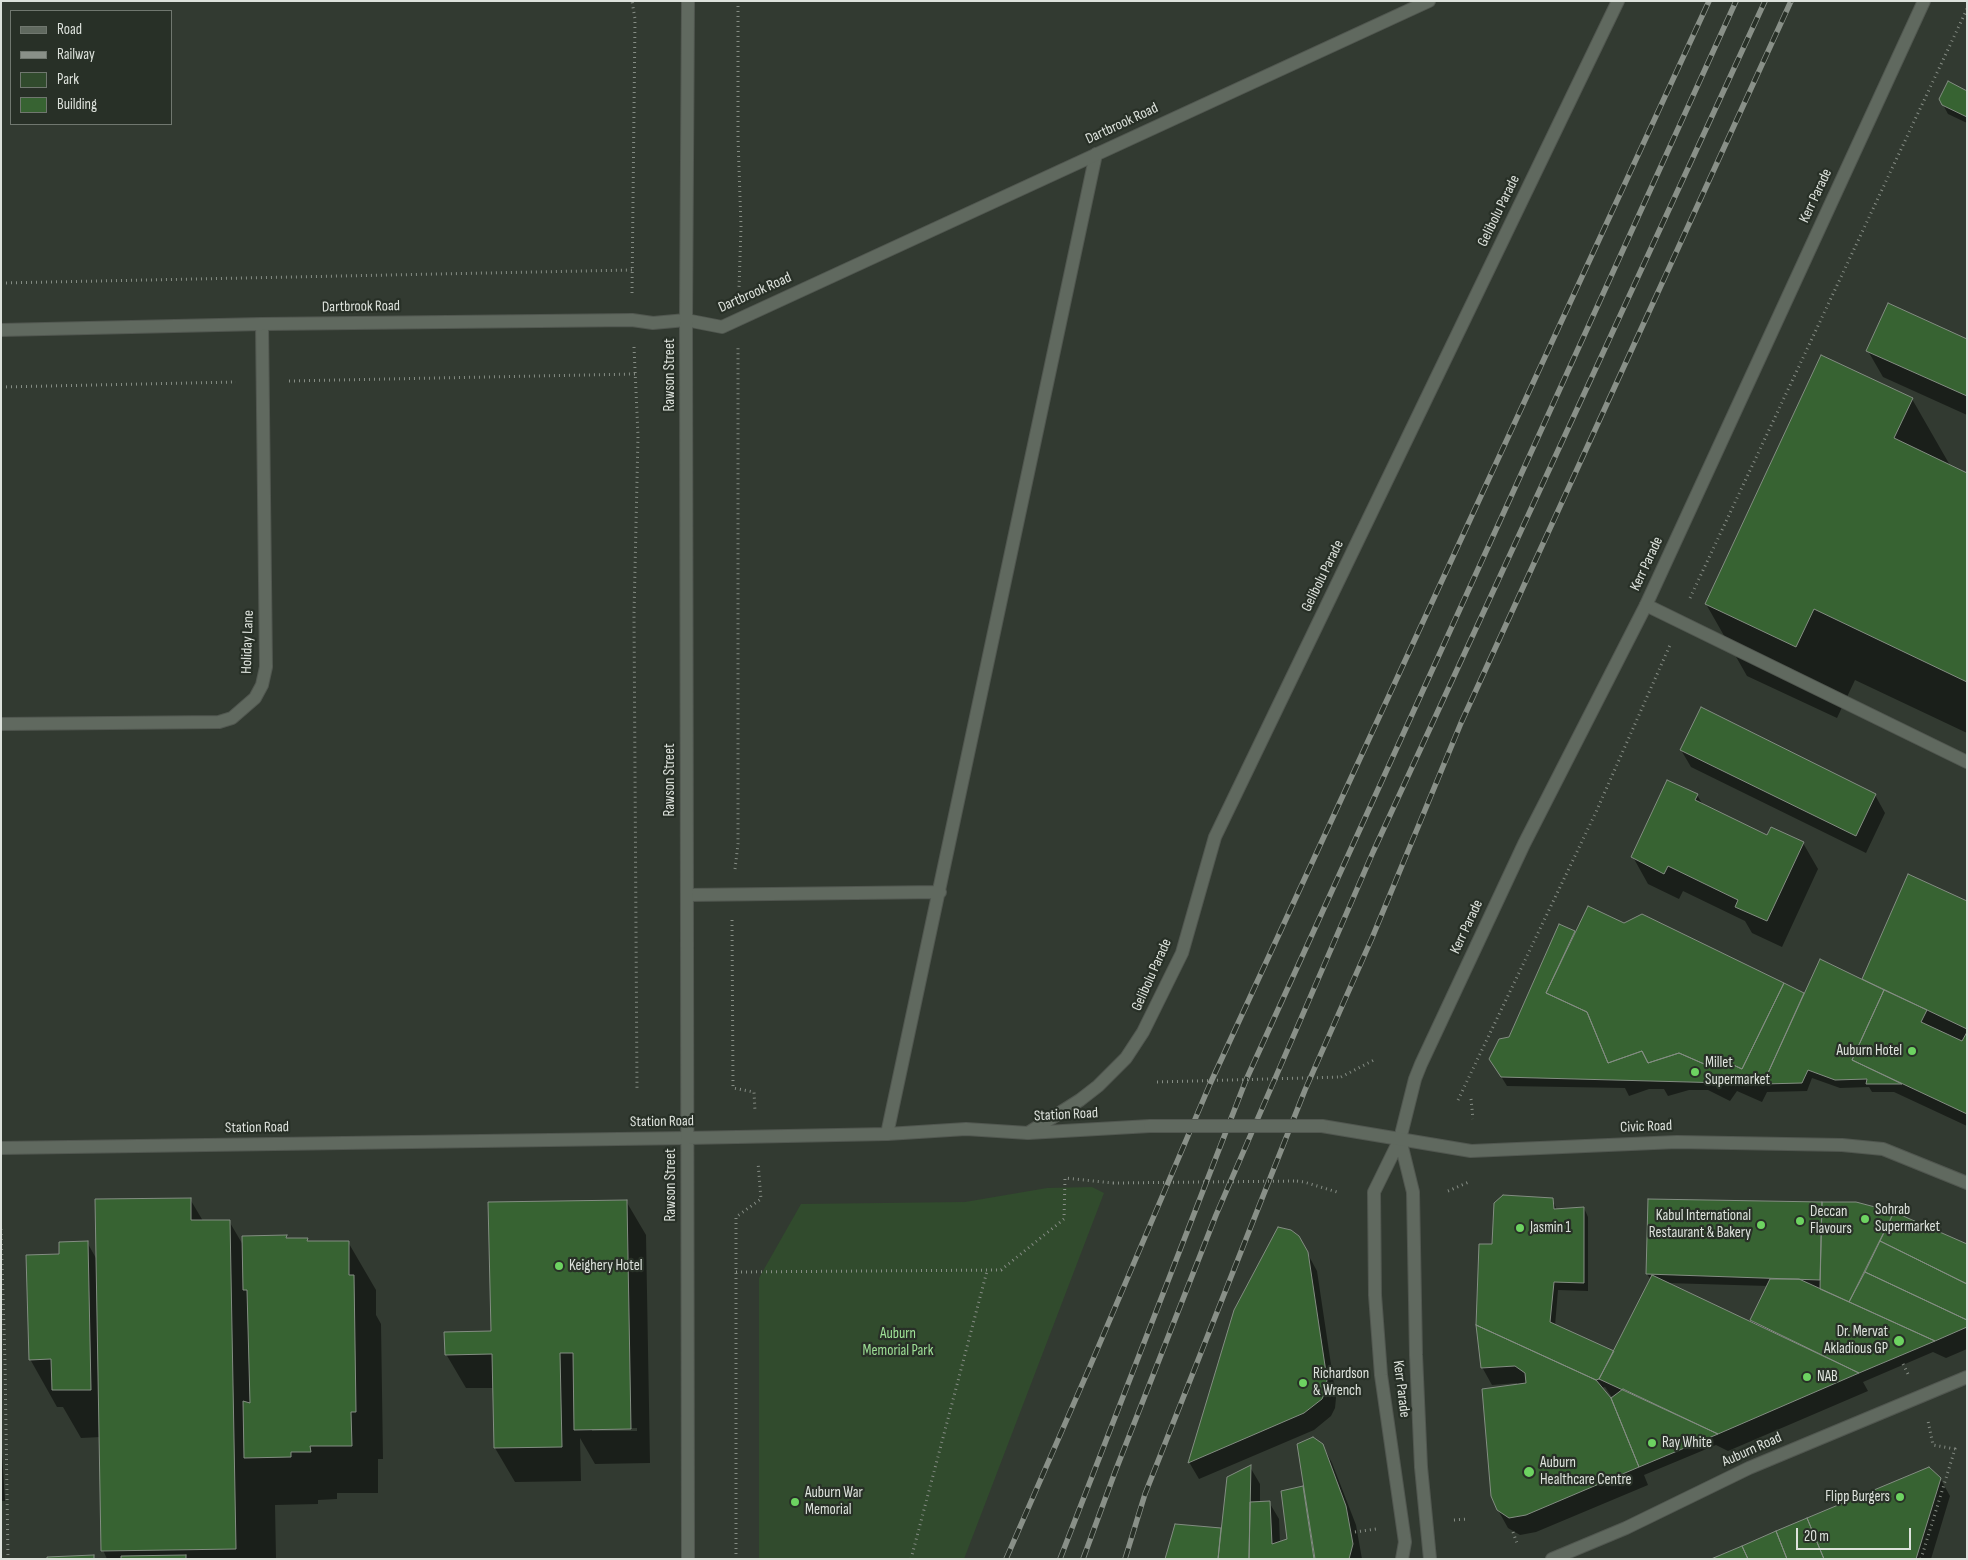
<!DOCTYPE html>
<html>
<head>
<meta charset="utf-8">
<style>
	body { margin:0 }
	#map { position:relative; width:1968px; height:1560px; overflow:hidden; background:#323a31; font-family:"Sofia Sans Condensed",sans-serif }
	canvas { display:block }
	.frame { position:absolute; inset:0; border:2px solid #dde2dc; pointer-events:none }
	.legend { position:absolute; left:10px; top:10px; width:162px; height:115px; box-sizing:border-box; background:#283027; border:1px solid #70776f; margin:0; padding:6px 9px; list-style:none; font-size:15px; color:#dde2dc }
	.legend li { display:flex; align-items:center; gap:10px; height:25px }
	.legend b { width:25px; border:1px solid #70776f }
	.scale { position:absolute; left:1796px; top:1528px; width:115px; height:22px; box-sizing:border-box; border:2px solid #dde2dc; border-top:0; padding-left:6px; font-size:15px; line-height:18px; white-space:nowrap; color:#dde2dc; -webkit-text-stroke:4px #283027; paint-order:stroke }
</style>
</head>
<body>
<div id="map">
<canvas width="1968" height="1560"></canvas>
<div class="frame"></div>
<ul class="legend">
<li><b style="height:6px;background:#60695f"></b>Road</li>
<li><b style="height:6px;background:#899088"></b>Railway</li>
<li><b style="height:14px;background:#314b2d"></b>Park</li>
<li><b style="height:14px;background:#376332"></b>Building</li>
</ul>
<div class="scale">20 m</div>
</div>
<script>
const ctx = document.querySelector('canvas').getContext('2d');
ctx.lineJoin = 'round';
function fillPath(path, color) { ctx.fillStyle = color; ctx.fill(path, 'evenodd'); }
const shape = rows => new Path2D(rows.map(r => 'M' + r).join(''));
function strokePath(path, color, width, dash) { ctx.strokeStyle = color; ctx.lineWidth = width; ctx.lineCap = dash ? 'butt' : 'round'; ctx.setLineDash(dash || []); ctx.stroke(path); }
function write(font, color, halo, rows, align = 'center') {
  ctx.font = font + ' "Sofia Sans Condensed",sans-serif'; ctx.lineWidth = 4.5; ctx.setLineDash([]); ctx.textBaseline = 'middle'; ctx.strokeStyle = halo; ctx.fillStyle = color; for (const [text, x, y, turn = 0] of rows) {
    ctx.save(); ctx.translate(x, y); ctx.rotate((+turn || 0) * Math.PI / 180); ctx.textAlign = isNaN(turn) ? turn : align; if (halo) ctx.strokeText(text, 0, 0); ctx.fillText(text, 0, 0); ctx.restore();
  }
}
fillPath(shape([
	[1092,1187,1104,1193,964,1559,759,1559,759,1278,801,1204,965,1202,1047,1188]
]), '#314b2d');
fillPath(shape([
	[1967,93,1967,123,1948,114,1940,99],
	[1967,340,1967,415,1883,377,1868,351],
	[1912,399,1951,467,1967,475,1967,733,1855,680,1837,718,1747,676,1706,604],
	[1681,750,1875,795,1885,813,1866,853,1691,767],
	[1697,795,1703,805,1768,837,1803,843,1818,869,1782,947,1752,933,1745,921,1683,891,1679,899,1648,884,1633,857],
	[1909,876,1967,902,1967,1126,1894,1092,1872,1092,1869,1087,1840,1088,1812,1078,1807,1091,1767,1092,1762,1102,1737,1091,1730,1101,1708,1090,1689,1090,1668,1096,1664,1089,1649,1089,1629,1096,1625,1088,1507,1086,1496,1068,1510,1038,1574,932,1575,935,1624,924,1784,984,1805,995,1862,981],
	[190,1199,203,1221,229,1221,243,1245,286,1237,287,1239,307,1239,309,1243,348,1242,376,1290,376,1315,381,1324,383,1459,378,1459,378,1493,337,1493,337,1499,318,1500,318,1504,275,1505,276,1559,107,1559,103,1550,101,1437,81,1438,63,1407,57,1407,30,1359,60,1256,87,1242,97,1260],
	[1552,1199,1557,1210,1584,1208,1588,1217,1588,1291,1558,1290,1555,1326,1614,1353,1651,1280,1647,1274,1822,1203,1856,1203,1893,1213,1967,1246,1967,1349,1946,1358,1933,1352,1863,1382,1868,1391,1728,1451,1716,1445,1644,1475,1648,1485,1536,1532,1520,1535,1508,1528,1498,1510,1517,1383,1492,1385,1482,1367,1494,1245],
	[1666,1283,1768,1286,1751,1320,1753,1324],
	[1605,1387,1611,1396,1614,1398,1614,1402,1601,1388],
	[626,1201,646,1235,650,1463,595,1464,580,1438,581,1481,515,1482,495,1448,494,1388,466,1388,446,1354,492,1332],
	[637,1428,637,1431,592,1431,592,1429],
	[1298,1236,1317,1271,1336,1398,1335,1408,1331,1416,1314,1430,1199,1479,1189,1462,1236,1311],
	[1,1438,5,1501,1,1501],
	[1322,1444,1332,1463,1356,1525,1362,1559,1167,1559,1176,1525,1223,1529,1250,1467,1260,1484,1260,1502,1269,1502,1279,1519,1280,1543,1289,1540,1282,1492,1305,1487],
	[1940,1478,1950,1496,1931,1559,1714,1559]
]), '#0007');
const building = shape([
	[1948,81,1967,91,1967,117,1942,105,1939,99,1948,81],
	[1888,303,1967,339,1967,396,1866,351,1888,303],
	[1821,355,1913,398,1894,438,1967,473,1967,682,1814,609,1796,647,1705,604,1821,355],
	[1701,707,1876,794,1856,836,1680,750,1701,707],
	[1667,780,1698,794,1695,800,1767,835,1771,827,1804,842,1767,921,1735,907,1738,900,1668,866,1664,874,1631,857,1667,780],
	[1908,874,1967,901,1967,1029,1862,979,1908,874],
	[1588,906,1624,923,1642,914,1784,983,1742,1069,1716,1057,1711,1067,1679,1053,1648,1063,1642,1051,1608,1063,1587,1012,1546,993,1588,906],
	[1559,924,1575,931,1546,993,1587,1012,1608,1063,1642,1051,1648,1063,1679,1053,1711,1067,1716,1057,1742,1069,1784,983,1804,993,1763,1084,1501,1077,1489,1059,1499,1039,1509,1037,1559,924],
	[1820,959,1884,990,1852,1060,1902,1084,1866,1084,1867,1079,1835,1080,1808,1070,1802,1083,1763,1084,1820,959],
	[1884,990,1927,1010,1921,1022,1962,1041,1967,1032,1967,1114,1852,1060,1884,990],
	[1503,1195,1553,1198,1554,1209,1584,1207,1584,1283,1554,1282,1550,1322,1614,1351,1599,1379,1596,1380,1476,1325,1479,1244,1492,1244,1494,1203,1503,1195],
	[191,1198,191,1220,230,1220,236,1549,101,1551,95,1199,191,1198],
	[1648,1199,1822,1202,1820,1280,1646,1274,1648,1199],
	[627,1200,631,1429,574,1430,573,1353,560,1353,562,1447,494,1448,492,1354,445,1355,444,1332,491,1331,488,1202,627,1200],
	[1822,1202,1856,1202,1894,1212,1849,1302,1820,1289,1822,1202],
	[1894,1212,1967,1244,1967,1284,1880,1241,1894,1212],
	[1278,1227,1291,1230,1299,1236,1308,1252,1327,1379,1326,1390,1322,1399,1304,1413,1188,1463,1234,1310,1278,1227],
	[287,1235,286,1238,308,1238,307,1241,349,1241,349,1275,354,1275,356,1412,351,1412,352,1446,310,1446,311,1452,291,1452,291,1457,244,1458,243,1401,250,1403,247,1290,243,1290,242,1236,287,1235],
	[88,1241,91,1390,52,1390,51,1359,29,1360,26,1255,59,1254,59,1242,88,1241],
	[1880,1241,1967,1284,1967,1320,1865,1272,1880,1241],
	[1865,1272,1967,1320,1967,1327,1935,1341,1849,1302,1865,1272],
	[1652,1275,1859,1373,1718,1434,1599,1379,1652,1275],
	[1770,1279,1799,1279,1935,1341,1859,1373,1750,1320,1770,1279],
	[1476,1325,1596,1380,1611,1398,1639,1467,1526,1515,1509,1518,1497,1510,1491,1496,1482,1389,1526,1383,1525,1373,1515,1366,1481,1368,1476,1325],
	[1623,1389,1718,1434,1639,1467,1611,1398,1623,1389],
	[1313,1437,1323,1444,1346,1506,1353,1544,1349,1559,1315,1559,1297,1444,1313,1437],
	[1251,1465,1249,1559,1218,1559,1227,1477,1251,1465],
	[1929,1467,1941,1478,1916,1559,1824,1559,1807,1518,1929,1467],
	[1303,1486,1314,1559,1249,1559,1250,1502,1270,1501,1272,1544,1287,1539,1281,1491,1303,1486],
	[1807,1518,1824,1559,1787,1559,1776,1531,1807,1518],
	[1175,1524,1221,1528,1218,1559,1165,1559,1175,1524],
	[1776,1531,1787,1559,1748,1559,1742,1546,1776,1531],
	[1742,1546,1748,1559,1711,1559,1742,1546],
	[94,1555,94,1559,47,1559,47,1557,94,1555],
	[186,1555,186,1559,121,1559,121,1556,186,1555]
]);
fillPath(building, '#376332');
strokePath(building, '#838d82', 1);
const lane = shape([
	[1646,605,1967,762],
	[1,724,219,722,232,718,255,698,262,685,266,667,262,324],
	[687,895,940,892],
	[887,1134,1096,154]
]);
const street = shape([
	[1,330,262,324,632,320,653,323,686,320,722,327,1429,1],
	[1028,1133,1080,1100,1098,1086,1126,1058,1143,1032,1182,953,1215,837,1618,1],
	[1400,1139,1413,1192,1416,1355,1421,1467,1430,1559],
	[1,1148,687,1138],
	[1402,1559,1405,1542,1381,1375,1375,1295,1374,1192,1400,1139,1415,1079,1421,1064,1524,844,1646,605,1924,1],
	[1552,1559,1626,1528,1749,1468,1967,1377]
]);
const secondary = shape([
	[1322,1126,1471,1151,1677,1142,1842,1145,1883,1149,1967,1183],
	[687,1138,887,1134,966,1129,1028,1133,1150,1126],
	[688,1559,686,320,688,1]
]);
strokePath(lane, '#515750', 14);
strokePath(street, '#515750', 14);
strokePath(secondary, '#515750', 14);
strokePath(shape([
	[738,1,738,138,741,227,739,289],
	[1,283,632,270],
	[632,293,635,19,632,1],
	[634,347,638,436,634,614,637,1090],
	[289,381,635,374],
	[1,387,236,382],
	[1690,598,1967,9],
	[735,869,738,844,738,348],
	[732,920,733,1088,754,1092,755,1111],
	[1341,1077,1374,1060],
	[1471,1099,1473,1119],
	[1458,1100,1596,812,1670,645],
	[1297,1181,1304,1182,1337,1192],
	[1448,1191,1469,1182],
	[1,1229,5,1363,8,1559],
	[736,1272,1001,1270,1064,1219,1065,1178,1113,1183],
	[1903,1364,1908,1374],
	[1454,1520,1467,1519],
	[1355,1532,1376,1529],
	[1513,1532,1518,1546],
	[736,1559,736,1217,761,1199,758,1162],
	[911,1559,987,1271],
	[1921,1559,1955,1449,1933,1445,1928,1421]
]), '#858c84', 3, [1, 4]);
strokePath(lane, '#60695f', 12);
strokePath(street, '#60695f', 12);
strokePath(secondary, '#60695f', 12);
const rail = shape([
	[1006,1559,1091,1364,1210,1084,1709,1],
	[1060,1559,1246,1080,1736,1],
	[1083,1559,1115,1472,1216,1215,1373,852,1765,1],
	[1125,1559,1145,1494,1305,1090,1372,938,1461,723,1791,1]
]);
strokePath(rail, '#899088', 5.5);
strokePath(rail, '#283027', 4, [11]);
const secondaryBridge = shape([
	[1150,1126,1322,1126]
]);
strokePath(secondaryBridge, '#515750', 14, []);
strokePath(shape([
	[1157,1082,1341,1077],
	[1113,1183,1297,1181]
]), '#858c84', 3, [1, 4]);
strokePath(secondaryBridge, '#60695f', 12);
for (const [x, y, r, color] of [
	[1912,1051,5,"#6dd361"],
	[1695,1072,5,"#6dd361"],
	[1865,1219,5,"#6dd361"],
	[1800,1221,5,"#6dd361"],
	[1761,1225,5,"#6dd361"],
	[1520,1228,5,"#6dd361"],
	[559,1266,5,"#6dd361"],
	[1899,1341,6,"#6dd361"],
	[1807,1377,5,"#6dd361"],
	[1303,1383,5,"#6dd361"],
	[1652,1443,5,"#6dd361"],
	[1529,1472,6,"#6dd361"],
	[1900,1497,5,"#6dd361"],
	[795,1502,5,"#6dd361"]
]) { const dot = new Path2D(); dot.arc(x, y, r, 0, 2 * Math.PI); ctx.fillStyle = color; ctx.fill(dot); strokePath(dot, '#283027', 2); }
write('15px', '#dde2dc', '#283027', [
	["Dartbrook Road",1122,124,-25],
	["Kerr Parade",1816,196,-65],
	["Gelibolu Parade",1499,211,-64],
	["Dartbrook Road",755,293,-24],
	["Dartbrook Road",361,307,-1],
	["Rawson Street",670,375,-90],
	["Kerr Parade",1647,564,-65],
	["Gelibolu Parade",1323,576,-64],
	["Holiday Lane",248,642,-88],
	["Rawson Street",670,780,-90],
	["Kerr Parade",1467,927,-65],
	["Gelibolu Parade",1152,975,-66],
	["Station Road",1066,1115,-3],
	["Station Road",662,1122,-1],
	["Civic Road",1646,1127,-2],
	["Station Road",257,1128,-1],
	["Rawson Street",671,1185,-90],
	["Kerr Parade",1401,1389,83],
	["Auburn Road",1752,1450,-24]
]);
write('15px', '#dde2dc', '#283027', [
	["Auburn Hotel",1902,1051,"right"],
	["Millet",1705,1063],
	["Supermarket",1705,1080],
	["Sohrab",1875,1210],
	["Supermarket",1875,1227],
	["Deccan",1810,1212],
	["Flavours",1810,1229],
	["Kabul International",1751,1216,"right"],
	["Restaurant & Bakery",1751,1233,"right"],
	["Jasmin 1",1530,1228],
	["Keighery Hotel",569,1266],
	["Dr. Mervat",1888,1332,"right"],
	["Akladious GP",1888,1349,"right"],
	["Richardson",1313,1374],
	["& Wrench",1313,1391],
	["NAB",1817,1377],
	["Ray White",1662,1443],
	["Auburn",1540,1463],
	["Healthcare Centre",1540,1480],
	["Auburn War",805,1493],
	["Memorial",805,1510],
	["Flipp Burgers",1890,1497,"right"]
], 'left');
write('15px', '#9ee096', '#283027', [
	["Auburn",898,1334],
	["Memorial Park",898,1351]
]);
</script>
</body>
</html>
